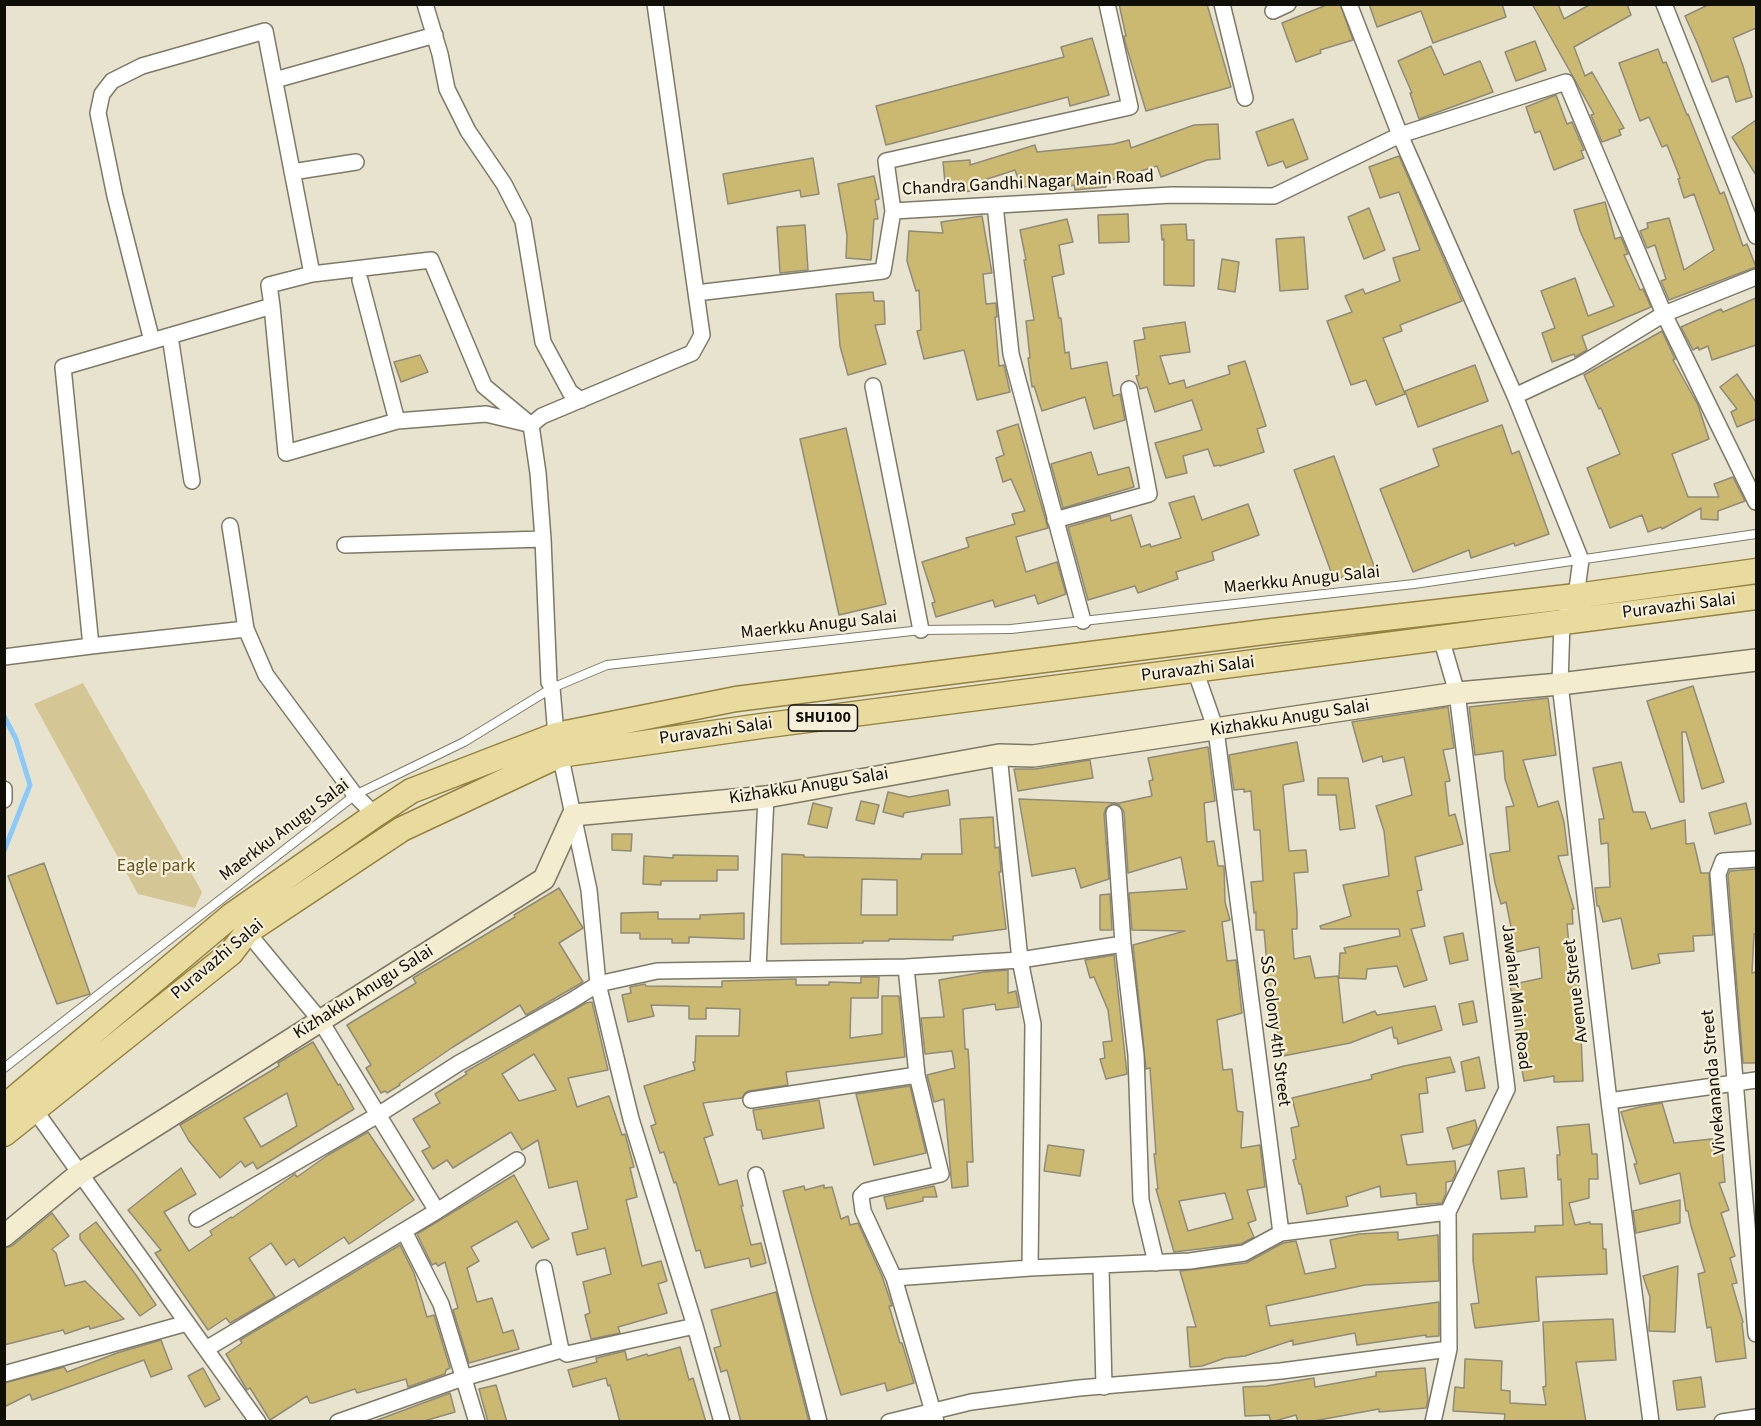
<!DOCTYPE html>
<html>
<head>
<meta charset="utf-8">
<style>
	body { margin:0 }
	#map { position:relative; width:1761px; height:1426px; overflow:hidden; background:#e8e3ce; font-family:"Source Sans 3",sans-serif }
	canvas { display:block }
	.frame { position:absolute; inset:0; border:6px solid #0f0e07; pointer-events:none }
</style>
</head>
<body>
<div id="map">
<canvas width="1761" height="1426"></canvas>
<div class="frame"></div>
</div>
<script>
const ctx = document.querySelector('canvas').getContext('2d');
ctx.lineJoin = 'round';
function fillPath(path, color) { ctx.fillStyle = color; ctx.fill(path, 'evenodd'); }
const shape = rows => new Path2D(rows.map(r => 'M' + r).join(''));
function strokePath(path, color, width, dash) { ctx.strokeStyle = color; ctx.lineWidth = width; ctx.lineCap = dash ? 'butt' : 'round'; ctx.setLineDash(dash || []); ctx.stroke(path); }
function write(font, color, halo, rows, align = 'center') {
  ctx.font = font + ' "Source Sans 3",sans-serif'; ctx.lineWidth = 4.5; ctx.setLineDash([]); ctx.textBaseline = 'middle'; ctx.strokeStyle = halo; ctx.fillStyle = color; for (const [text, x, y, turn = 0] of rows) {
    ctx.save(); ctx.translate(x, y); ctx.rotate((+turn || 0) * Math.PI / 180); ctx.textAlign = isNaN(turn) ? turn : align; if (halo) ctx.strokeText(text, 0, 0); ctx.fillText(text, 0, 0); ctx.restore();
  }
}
fillPath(shape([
	[83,683,202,892,195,908,138,894,34,704]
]), '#d4c695');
strokePath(shape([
	[4,716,16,739,30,785,4,851]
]), '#8bc9fa', 5);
const building = shape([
	[1119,4,1207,4,1231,87,1146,111,1125,42,1124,36,1126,36,1119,4],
	[1329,4,1340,4,1353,40,1320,50,1321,53,1296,62,1282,23,1329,4],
	[1369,4,1502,4,1506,17,1433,43,1421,11,1377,27,1369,4],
	[1532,4,1558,4,1564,19,1591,4,1627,4,1631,15,1574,47,1585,76,1592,72,1624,128,1619,130,1621,135,1602,142,1591,115,1594,114,1532,4],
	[1710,4,1756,4,1756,28,1733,38,1743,66,1752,97,1736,102,1728,76,1712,82,1698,45,1685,16,1710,4],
	[1092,38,1109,95,1070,106,1068,97,886,145,876,106,1064,57,1061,47,1092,38],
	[1535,41,1546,70,1516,81,1505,52,1535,41],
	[1431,46,1444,75,1480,61,1493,92,1419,119,1410,93,1412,93,1398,61,1431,46],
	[1658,49,1663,63,1666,62,1687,115,1688,114,1720,194,1724,192,1743,246,1747,244,1756,267,1669,300,1661,281,1666,279,1655,245,1647,248,1640,231,1648,228,1647,223,1669,218,1684,270,1714,250,1694,194,1684,198,1678,179,1680,178,1667,145,1662,147,1649,117,1640,121,1619,63,1658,49],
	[1556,95,1567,124,1572,122,1584,150,1581,151,1584,158,1554,170,1540,131,1535,133,1526,107,1556,95],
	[1293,119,1308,159,1286,168,1283,161,1268,166,1256,132,1293,119],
	[1756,120,1756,175,1732,137,1756,120],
	[1218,124,1220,159,1207,160,1161,177,1157,166,1105,182,1106,187,1075,190,1074,185,1056,190,1055,185,1021,187,1015,170,972,184,973,191,946,193,943,162,970,160,970,165,1035,145,1037,152,1114,144,1129,140,1131,148,1194,125,1218,124],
	[1399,156,1462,301,1400,325,1402,331,1383,338,1405,394,1376,405,1366,380,1351,385,1327,321,1352,312,1345,296,1363,289,1365,294,1400,281,1393,258,1420,250,1399,192,1380,198,1369,167,1399,156],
	[813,158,819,194,801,197,800,190,728,204,723,174,813,158],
	[874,176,879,199,875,200,878,219,874,219,871,260,846,258,847,235,838,184,874,176],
	[1605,202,1615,239,1621,237,1628,254,1624,255,1640,290,1643,289,1651,307,1582,336,1587,350,1575,357,1574,354,1552,362,1542,333,1555,328,1541,291,1575,278,1588,316,1614,306,1580,231,1574,210,1605,202],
	[1369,208,1385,250,1364,259,1348,217,1369,208],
	[1128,214,1129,242,1099,243,1098,215,1128,214],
	[982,216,992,273,983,274,986,304,996,303,997,317,995,317,999,366,1004,365,1010,392,977,400,964,350,924,359,917,331,921,330,919,290,916,291,907,261,909,231,943,233,941,222,982,216],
	[1067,219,1073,242,1059,245,1064,274,1052,277,1059,318,1061,318,1065,353,1069,352,1071,369,1107,362,1113,396,1120,394,1125,420,1094,429,1085,397,1042,411,1034,386,1032,387,1028,358,1030,358,1026,321,1034,320,1024,260,1026,260,1020,230,1067,219],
	[1186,224,1187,240,1194,240,1194,286,1164,285,1164,239,1162,240,1161,225,1186,224],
	[805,225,808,270,780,273,777,227,805,225],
	[1304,237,1308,289,1280,291,1276,239,1304,237],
	[1222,259,1239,262,1235,292,1218,289,1222,259],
	[873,292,874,301,884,301,885,324,875,325,886,364,848,375,840,346,836,294,873,292],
	[1756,298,1756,345,1712,360,1708,346,1699,350,1698,347,1693,350,1681,327,1721,309,1723,312,1756,298],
	[1185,322,1190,352,1160,356,1169,384,1184,380,1186,388,1230,374,1228,366,1245,361,1266,426,1257,429,1264,452,1220,466,1220,465,1214,466,1208,449,1183,456,1187,473,1166,478,1155,443,1202,430,1192,400,1155,412,1147,387,1140,389,1136,376,1139,375,1134,341,1145,339,1143,328,1185,322],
	[1662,331,1675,359,1673,360,1698,405,1709,439,1672,454,1688,497,1719,497,1714,484,1733,477,1745,501,1718,511,1718,520,1701,519,1701,508,1662,529,1661,527,1648,532,1642,515,1610,528,1587,468,1620,454,1601,408,1599,409,1584,375,1662,331],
	[420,355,428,372,401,382,394,362,420,355],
	[1475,365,1488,401,1418,427,1405,391,1475,365],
	[1737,374,1756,402,1756,419,1737,427,1731,412,1737,409,1720,387,1737,374],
	[1018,424,1048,528,1016,537,1026,572,1057,562,1066,594,1038,604,1035,595,995,607,993,600,936,617,932,603,935,602,922,562,969,547,966,538,1015,524,1012,514,1025,511,1011,479,1003,482,996,458,1004,455,997,431,1018,424],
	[1502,425,1512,454,1519,451,1549,534,1515,546,1514,543,1471,558,1469,550,1413,572,1380,489,1439,466,1433,449,1502,425],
	[846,428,886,604,839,615,800,439,846,428],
	[1091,452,1098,475,1129,467,1134,487,1063,508,1051,464,1091,452],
	[1334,456,1374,566,1334,580,1294,470,1334,456],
	[1194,496,1202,520,1248,504,1259,535,1212,552,1214,560,1176,572,1178,579,1138,593,1135,586,1088,600,1068,527,1110,515,1111,521,1131,515,1141,547,1150,544,1151,547,1181,538,1169,503,1194,496],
	[1693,686,1724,782,1702,789,1686,732,1682,732,1684,802,1680,802,1647,701,1693,686],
	[1548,698,1556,755,1523,760,1538,807,1558,801,1564,822,1568,855,1558,856,1574,909,1572,909,1573,924,1567,924,1570,956,1576,955,1579,988,1571,988,1580,1014,1583,1081,1554,1082,1554,1076,1524,1081,1515,1030,1520,1029,1510,985,1542,978,1539,947,1516,952,1506,902,1501,904,1495,883,1490,854,1510,851,1506,807,1514,806,1505,779,1503,751,1475,755,1469,707,1548,698],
	[1448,707,1454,748,1443,750,1450,781,1445,782,1449,816,1455,814,1463,844,1415,857,1422,890,1417,891,1425,926,1411,929,1427,980,1404,987,1397,966,1367,969,1366,979,1339,978,1340,953,1346,953,1344,948,1400,936,1399,929,1321,929,1320,926,1351,916,1343,885,1389,876,1384,831,1376,806,1412,795,1404,757,1383,762,1382,756,1363,762,1352,722,1448,707],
	[1297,742,1304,781,1283,785,1289,851,1306,850,1308,872,1294,873,1297,912,1297,929,1292,929,1294,959,1310,956,1315,978,1338,976,1343,1023,1375,1011,1377,1015,1435,1006,1442,1030,1398,1044,1397,1038,1394,1038,1392,1027,1350,1043,1283,1056,1275,1021,1272,1022,1264,994,1271,992,1265,965,1267,965,1264,930,1256,930,1256,912,1254,913,1251,882,1263,881,1260,830,1254,830,1251,791,1244,792,1244,789,1234,790,1229,755,1297,742],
	[1208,747,1215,801,1204,803,1207,842,1214,841,1218,866,1224,866,1225,902,1230,920,1222,922,1227,961,1236,960,1242,1013,1217,1020,1223,1070,1232,1069,1237,1111,1243,1112,1241,1148,1260,1145,1265,1187,1247,1190,1256,1220,1248,1223,1254,1237,1241,1244,1174,1252,1156,1189,1158,1189,1154,1154,1156,1154,1150,1068,1146,1069,1133,945,1185,931,1132,930,1129,893,1187,889,1181,857,1128,873,1124,812,1119,805,1113,803,1106,808,1104,814,1109,879,1081,888,1075,868,1032,876,1019,799,1119,803,1152,796,1149,781,1153,780,1148,758,1208,747],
	[1225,1193,1233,1219,1188,1231,1179,1201,1225,1193],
	[1090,760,1093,778,1018,791,1014,769,1035,769,1090,760],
	[1621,762,1633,812,1645,812,1651,829,1685,820,1686,844,1694,843,1701,873,1709,873,1713,935,1693,936,1694,951,1658,954,1660,963,1632,969,1621,918,1603,922,1599,906,1597,906,1595,888,1610,887,1608,843,1601,844,1599,819,1604,819,1593,768,1621,762],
	[1318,778,1348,778,1355,828,1340,830,1336,795,1318,795,1318,778],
	[948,790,950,805,904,813,903,817,883,812,888,792,909,797,948,790],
	[861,801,879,805,874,824,856,820,861,801],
	[813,803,832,808,827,828,808,824,813,803],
	[1746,803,1751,824,1715,834,1709,813,1746,803],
	[993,817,995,848,999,847,1001,872,999,872,1006,929,953,936,953,940,889,939,889,941,863,941,863,943,781,944,782,854,804,855,804,857,921,859,922,854,962,854,960,819,993,817],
	[862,879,897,880,897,915,861,915,862,879],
	[612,834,632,834,631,851,612,850,612,834],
	[673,855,738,856,738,870,717,870,717,881,661,881,661,885,643,884,644,856,673,858,673,855],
	[44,863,90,994,57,1004,8,876,44,863],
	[1756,869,1756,934,1754,934,1752,973,1756,972,1756,1063,1743,1063,1728,875,1730,871,1756,869],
	[559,888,583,928,559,943,583,982,526,1015,520,1005,453,1047,399,1084,400,1085,387,1093,385,1091,381,1093,366,1068,371,1065,347,1025,416,983,413,978,515,917,514,915,559,888],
	[1110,894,1112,930,1100,930,1100,895,1110,894],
	[658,912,658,919,700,919,700,915,744,913,744,939,689,937,689,943,672,943,672,939,640,939,640,933,621,933,621,913,658,912],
	[1463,933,1468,960,1450,964,1444,937,1463,933],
	[1114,955,1127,1074,1106,1079,1100,1059,1105,1058,1103,1042,1112,1041,1108,1010,1094,977,1090,978,1085,960,1114,955],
	[1008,970,1008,993,1016,991,1019,1007,996,1010,995,1004,963,1009,965,1049,968,1049,969,1063,973,1162,967,1162,968,1186,952,1188,944,1099,934,1102,927,1075,955,1068,952,1051,925,1054,921,1018,944,1017,939,980,984,972,1008,970],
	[861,977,879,977,878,998,851,998,850,1038,882,1034,882,996,899,996,905,1057,786,1072,788,1085,749,1091,745,1093,742,1098,703,1103,713,1135,704,1138,719,1185,737,1180,743,1206,741,1206,751,1245,761,1243,766,1263,751,1267,749,1258,705,1268,700,1250,696,1251,676,1182,674,1183,664,1152,660,1153,651,1126,656,1124,644,1086,695,1070,693,1062,695,1062,696,1036,739,1036,740,1009,706,1008,706,1019,689,1019,689,1006,651,1005,654,1016,628,1022,622,995,631,993,630,987,645,984,646,986,722,987,722,981,796,979,796,985,829,985,829,982,861,983,861,977],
	[1473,1001,1477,1022,1463,1025,1459,1004,1473,1001],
	[592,1002,608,1070,568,1078,577,1107,609,1096,622,1135,625,1134,634,1167,630,1168,637,1197,626,1200,642,1266,661,1261,667,1281,658,1284,667,1313,618,1327,620,1333,591,1339,585,1315,590,1313,583,1282,611,1274,605,1248,577,1255,572,1233,588,1229,577,1181,549,1188,538,1140,522,1150,511,1132,453,1168,447,1160,433,1169,422,1151,430,1147,413,1119,440,1103,435,1094,467,1074,465,1072,586,1003,592,1002],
	[534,1054,556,1090,519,1101,502,1074,534,1054],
	[313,1042,338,1085,340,1084,354,1109,257,1169,253,1162,245,1167,241,1161,220,1178,189,1141,180,1125,279,1066,278,1063,313,1042],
	[287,1093,297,1126,261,1147,244,1118,287,1093],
	[1450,1057,1455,1072,1426,1078,1428,1093,1419,1094,1423,1132,1401,1135,1407,1165,1455,1161,1456,1173,1452,1181,1446,1182,1446,1193,1442,1203,1417,1205,1416,1193,1381,1197,1380,1186,1346,1197,1348,1206,1307,1214,1301,1184,1299,1184,1293,1160,1296,1159,1291,1128,1299,1126,1292,1098,1372,1079,1371,1075,1404,1066,1450,1057],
	[1479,1057,1485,1088,1466,1091,1461,1062,1479,1057],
	[910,1086,926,1153,874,1165,856,1094,910,1086],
	[819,1100,824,1128,763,1139,761,1130,757,1130,753,1110,819,1100],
	[1662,1103,1674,1143,1721,1138,1725,1182,1719,1183,1729,1210,1721,1213,1735,1256,1730,1258,1737,1283,1732,1284,1743,1322,1742,1323,1746,1358,1716,1362,1711,1327,1707,1328,1698,1274,1705,1272,1691,1226,1688,1211,1686,1211,1680,1173,1640,1184,1634,1164,1637,1164,1621,1112,1639,1107,1662,1103],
	[1475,1120,1477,1128,1470,1144,1453,1149,1447,1128,1475,1120],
	[1589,1124,1592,1154,1597,1154,1598,1179,1589,1179,1589,1198,1569,1203,1575,1225,1590,1222,1590,1224,1602,1224,1603,1249,1606,1249,1607,1274,1536,1277,1539,1321,1475,1328,1471,1304,1479,1303,1473,1261,1473,1234,1535,1232,1535,1226,1563,1225,1561,1179,1558,1180,1557,1155,1560,1155,1557,1127,1589,1124],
	[368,1132,414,1200,349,1244,344,1237,299,1267,294,1259,286,1265,271,1243,249,1258,275,1297,230,1323,226,1318,208,1330,155,1253,161,1250,128,1210,181,1168,196,1194,164,1212,189,1251,212,1235,210,1231,231,1217,232,1218,295,1174,297,1177,328,1155,368,1132],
	[1048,1145,1084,1150,1080,1176,1044,1171,1048,1145],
	[1524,1168,1527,1197,1501,1199,1498,1171,1524,1168],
	[514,1175,549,1239,532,1248,517,1221,471,1247,479,1261,467,1268,477,1302,492,1298,503,1333,513,1330,519,1349,469,1363,453,1310,458,1308,445,1262,438,1266,436,1263,432,1265,417,1234,514,1175],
	[824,1185,824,1188,832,1187,841,1219,848,1216,850,1225,858,1223,882,1276,892,1306,889,1306,900,1343,902,1343,914,1383,887,1391,885,1383,841,1395,813,1300,783,1191,804,1186,805,1190,824,1185],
	[934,1186,937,1197,923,1197,923,1201,887,1209,884,1197,934,1186],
	[1680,1200,1680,1223,1636,1233,1633,1211,1680,1200],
	[52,1213,69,1236,52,1249,56,1253,65,1286,85,1281,124,1319,90,1329,89,1326,65,1334,63,1330,4,1345,4,1248,12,1246,52,1213],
	[96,1222,136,1275,156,1305,140,1316,80,1239,80,1234,96,1222],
	[1398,1232,1398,1240,1438,1235,1439,1281,1365,1285,1266,1306,1270,1326,1439,1302,1439,1336,1426,1337,1426,1335,1357,1345,1355,1333,1293,1345,1293,1340,1245,1356,1225,1358,1202,1366,1190,1367,1187,1327,1196,1327,1180,1271,1246,1263,1283,1243,1296,1241,1305,1274,1336,1268,1330,1240,1359,1234,1398,1232],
	[400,1245,414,1273,427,1317,434,1315,450,1368,446,1370,445,1374,408,1387,406,1379,357,1393,355,1389,313,1403,310,1403,307,1396,270,1420,250,1388,247,1390,226,1354,242,1343,240,1340,400,1245],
	[1678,1266,1675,1332,1649,1331,1650,1297,1643,1276,1678,1266],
	[776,1292,809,1422,741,1422,727,1370,721,1372,714,1348,721,1346,711,1310,776,1292],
	[1613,1319,1616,1360,1576,1362,1586,1422,1504,1422,1505,1414,1453,1411,1455,1387,1464,1388,1465,1359,1502,1361,1501,1390,1510,1391,1510,1403,1546,1405,1543,1387,1546,1386,1543,1322,1613,1319],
	[161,1340,172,1369,151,1377,144,1360,32,1400,30,1394,4,1407,4,1383,64,1367,67,1372,117,1353,161,1340],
	[680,1347,689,1380,693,1378,706,1422,620,1422,610,1385,608,1386,606,1378,573,1387,568,1370,597,1362,596,1358,625,1351,627,1360,647,1354,648,1356,680,1347],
	[203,1368,220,1399,205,1407,188,1376,203,1368],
	[1425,1368,1428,1400,1426,1408,1379,1412,1379,1409,1308,1422,1298,1422,1296,1415,1271,1422,1269,1415,1245,1416,1243,1387,1266,1386,1314,1378,1315,1387,1376,1376,1376,1372,1425,1368],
	[1701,1377,1705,1407,1677,1410,1673,1381,1701,1377],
	[496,1385,507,1422,488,1422,479,1389,496,1385],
	[450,1393,455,1412,421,1422,372,1422,450,1393]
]);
fillPath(building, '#cbb871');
strokePath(building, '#908b77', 1.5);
const lane = shape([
	[4,1068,355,795,464,742,552,688,607,665,921,630,1011,629,1414,584,1756,534]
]);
const street = shape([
	[425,4,440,54,447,89,468,131,504,184,523,221,543,342,570,392,581,400],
	[655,4,702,335,692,353,542,416,531,425,538,473,543,539,549,682,552,688,556,735,589,890,598,984,631,1119,695,1326,722,1422],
	[1222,4,1245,98],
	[1349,4,1400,135,1515,396,1581,560,1576,596,1562,622,1560,684,1609,1101,1651,1422],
	[1664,4,1756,236],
	[1273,11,1288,4],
	[275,80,435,35],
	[292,172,356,162],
	[995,205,1011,354,1083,621],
	[893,211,886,161,1130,107,1107,4],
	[312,274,269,285,272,306,286,453,397,421,486,414,528,424],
	[360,280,397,421],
	[696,293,883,271,893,211,1172,195,1274,196,1400,135,1566,82,1664,314,1756,502],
	[170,336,192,481],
	[152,341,115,196,98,113,102,94,112,81,142,66,265,31,312,274,431,260,484,386,531,425],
	[873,386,921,630],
	[1515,396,1579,366,1664,314,1756,277],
	[1055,520,1149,494,1129,389],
	[345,545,543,539],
	[246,629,266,675,355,795,375,815],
	[91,646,246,629,230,526],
	[4,657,91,646,63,367,272,306],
	[1195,670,1216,730,1281,1233,1448,1212],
	[4,789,4,800],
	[1114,813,1123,944,1136,1055,1141,1200,1156,1263],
	[243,927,320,1020,437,1211],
	[758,969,766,797],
	[751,1100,917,1075],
	[1609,1101,1756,1080],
	[34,1109,258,1422],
	[756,1175,819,1422],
	[197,1219,378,1115,459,1063,571,1001,598,984,657,971,906,967,1020,960,1123,944],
	[404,1231,441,1304,477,1422],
	[1101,1267,1104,1387],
	[544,1268,561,1350],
	[1030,1268,1190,1261,1244,1253,1281,1233],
	[894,1278,863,1211,861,1196,866,1191,878,1188,941,1174,917,1075,906,967],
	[1756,1334,1718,874,1723,861,1756,859],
	[206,1349,437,1211,517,1160],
	[4,1374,187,1323],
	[338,1422,463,1378,561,1350,567,1354,695,1326],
	[889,1422,971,1402,1079,1388,1281,1371,1449,1349],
	[936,1422,894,1278,1030,1268,1033,1024,1020,960,999,755],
	[1433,1422,1449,1349,1448,1212,1507,1089,1457,693,1441,638],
	[1722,1422,1756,1417]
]);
const secondary = shape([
	[4,1236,79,1174,544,879,573,815,766,797,999,755,1033,756,1457,693,1560,684,1756,660]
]);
const primary = shape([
	[4,1107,232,915,375,815,411,791,556,735,736,699,1272,631,1576,596,1756,571],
	[4,1134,231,953,247,932,402,829,560,755,761,726,1756,597]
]);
strokePath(lane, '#7e7966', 10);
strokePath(street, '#7e7966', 18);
strokePath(secondary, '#7e7966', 24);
strokePath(primary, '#948240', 27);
strokePath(lane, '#fff', 8);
strokePath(street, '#fff', 15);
strokePath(secondary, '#f4eccf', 21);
strokePath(primary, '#e9da9e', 24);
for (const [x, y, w] of [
	[823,718,69]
]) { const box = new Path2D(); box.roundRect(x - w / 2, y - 13, w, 26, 4.5); ctx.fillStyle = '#f6f0db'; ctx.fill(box); strokePath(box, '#0f0e07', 1.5); }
write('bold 16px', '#0f0e07', null, [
	["SHU100",823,718]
]);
write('18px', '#0f0e07', '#f6f0db', [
	["Chandra Gandhi Nagar Main Road",1028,184,-3],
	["Maerkku Anugu Salai",1302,581,-6],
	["Puravazhi Salai",1679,607,-7],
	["Maerkku Anugu Salai",819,626,-6],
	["Puravazhi Salai",1198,670,-7],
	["Kizhakku Anugu Salai",1290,719,-9],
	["Puravazhi Salai",716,732,-8],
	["Kizhakku Anugu Salai",809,787,-9],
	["Maerkku Anugu Salai",285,831,-37],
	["Puravazhi Salai",218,960,-40],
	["Avenue Street",1577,991,-97],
	["Kizhakku Anugu Salai",364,993,-32],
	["Jawahar Main Road",1515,997,83],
	["SS Colony 4th Street",1274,1031,83],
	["Vivekananda Street",1715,1082,-95]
]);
write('18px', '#63551f', '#f6f0db', [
	["Eagle park",156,867]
]);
</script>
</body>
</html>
